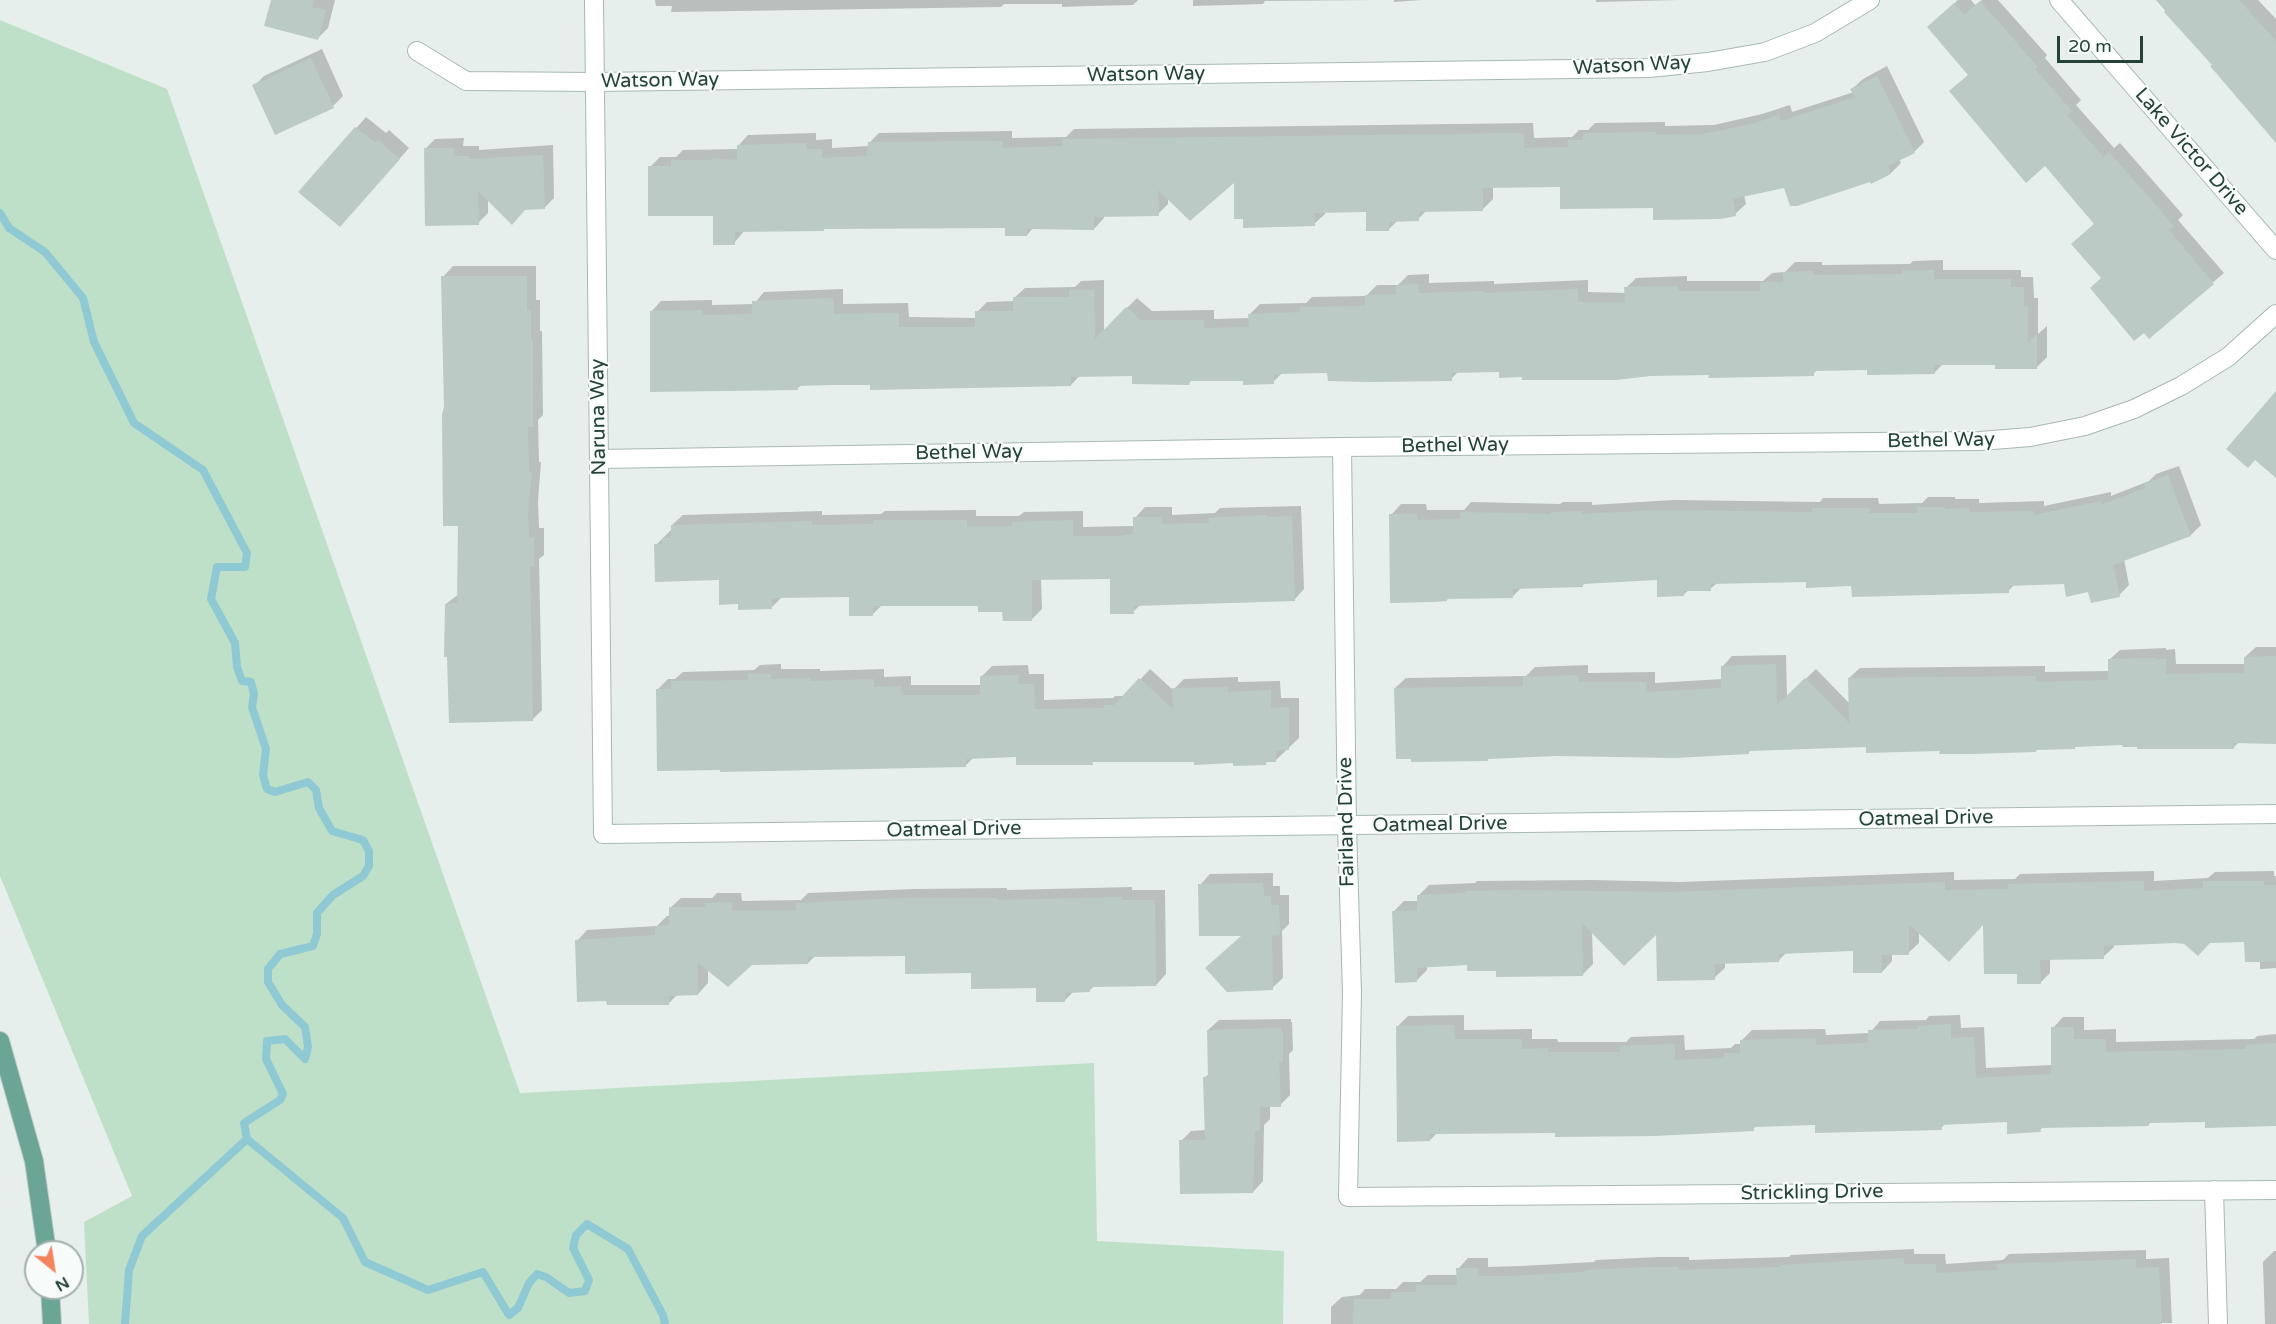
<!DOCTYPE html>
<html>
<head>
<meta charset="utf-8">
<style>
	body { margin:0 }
	#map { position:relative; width:2276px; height:1324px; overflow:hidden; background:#e6efeb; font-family:"Varela Round",sans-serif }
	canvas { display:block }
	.north { position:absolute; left:24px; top:1240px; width:60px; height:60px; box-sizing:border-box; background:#f7fbf9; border:2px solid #a3b1ad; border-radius:50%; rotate:150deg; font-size:16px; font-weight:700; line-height:24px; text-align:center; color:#24423a }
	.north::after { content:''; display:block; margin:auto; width:21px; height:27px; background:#f4845f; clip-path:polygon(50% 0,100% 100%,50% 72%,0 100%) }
	.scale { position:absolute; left:2057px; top:36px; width:86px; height:27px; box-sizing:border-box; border:3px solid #24423a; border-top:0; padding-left:8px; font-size:18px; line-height:21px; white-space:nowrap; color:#24423a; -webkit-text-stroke:4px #f7fbf9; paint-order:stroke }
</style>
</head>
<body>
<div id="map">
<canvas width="2276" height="1324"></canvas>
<div class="north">N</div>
<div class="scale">20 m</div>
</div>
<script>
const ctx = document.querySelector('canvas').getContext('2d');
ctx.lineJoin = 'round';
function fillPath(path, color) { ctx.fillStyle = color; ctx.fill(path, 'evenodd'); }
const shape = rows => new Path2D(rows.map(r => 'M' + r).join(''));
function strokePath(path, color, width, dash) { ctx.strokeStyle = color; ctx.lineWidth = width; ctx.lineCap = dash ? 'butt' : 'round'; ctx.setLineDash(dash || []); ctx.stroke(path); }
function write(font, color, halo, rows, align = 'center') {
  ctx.font = font + ' "Varela Round",sans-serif'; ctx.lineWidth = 4.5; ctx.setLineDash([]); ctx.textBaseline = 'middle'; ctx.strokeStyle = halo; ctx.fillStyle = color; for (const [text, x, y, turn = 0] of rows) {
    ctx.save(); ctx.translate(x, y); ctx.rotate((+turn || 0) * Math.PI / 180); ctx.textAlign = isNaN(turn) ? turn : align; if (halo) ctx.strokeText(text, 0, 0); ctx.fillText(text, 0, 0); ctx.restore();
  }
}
fillPath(shape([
	[0,20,167,89,520,1093,1094,1063,1097,1241,1284,1251,1283,1324,89,1324,84,1222,132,1196,0,876]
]), '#bfe0c8');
fillPath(shape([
	[272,0,335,0,328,28,318,38],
	[655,0,1138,0,1133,5,1089,6,1062,7,1062,4,1004,4,1001,7,671,12,672,6,656,6],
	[1193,0,1375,0,1265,1,1263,4,1193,6],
	[1394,0,1422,0,1394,2],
	[1596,0,1679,0,1596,2],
	[1958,0,1971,0,1975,5,1982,0,1998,0,2047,55,2045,58,2081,100,2076,105,2114,148,2120,143,2183,215,2178,220,2224,273,2149,337,2103,277,2095,224,1969,74,1939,17],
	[2156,0,2258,0,2276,19,2276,141,2214,65],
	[322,49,343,96,333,106,254,86,264,76],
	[1887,66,1924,142,1914,152,1899,159,1901,163,1891,173,1870,180,1785,187,1744,195,1746,204,1735,214,1655,206,1561,186,1493,187,1493,199,1483,209,1427,210,1418,219,1398,220,1389,229,1367,210,1325,211,1325,214,1314,224,1244,218,1235,180,1168,198,1168,204,1158,214,1104,215,1104,218,1094,229,1033,228,1027,235,1007,226,826,227,823,230,745,230,734,243,714,214,650,167,660,157,676,157,683,150,738,149,738,146,748,135,816,133,816,140,832,139,832,148,869,146,869,143,879,133,1012,131,1012,138,1066,137,1074,129,1533,123,1534,138,1572,137,1579,130,1588,130,1595,123,1665,122,1665,126,1714,125,1762,114,1790,105,1792,112,1854,92,1852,89,1863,79],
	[366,117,386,133,389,130,409,148,350,215,300,192],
	[464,138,463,146,479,146,479,150,553,145,554,198,544,208,526,208,488,199,488,213,478,223,425,149,435,139],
	[1943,260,1943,270,2021,270,2021,277,2033,277,2034,298,2038,298,2038,334,2047,326,2047,357,2037,367,1997,364,1943,364,1934,373,1869,368,1818,369,1813,374,1523,376,1500,370,1459,371,1451,379,1329,372,1283,372,1273,382,1244,379,1193,379,1189,383,1133,374,1080,375,1071,385,802,384,797,389,651,312,661,301,712,300,712,305,754,304,764,292,843,289,843,304,908,303,909,317,977,318,977,312,987,302,1014,301,1014,298,1025,288,1075,287,1081,281,1104,280,1104,331,1137,298,1152,311,1214,310,1214,319,1250,318,1250,314,1260,304,1306,303,1312,297,1366,296,1377,285,1398,285,1408,275,1429,274,1429,283,1494,281,1494,284,1588,280,1588,292,1626,293,1626,288,1636,278,1687,276,1687,281,1763,281,1772,273,1785,272,1795,262,1822,262,1822,265,1910,264,1913,261],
	[453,266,536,266,536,300,540,300,540,331,542,331,543,415,538,420,539,462,541,462,538,501,539,528,544,528,544,555,539,559,542,710,532,720,446,604,459,594,459,525,446,407,443,277],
	[2179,466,2201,525,2191,535,2124,559,2129,585,2119,595,2089,590,2065,583,2015,584,2008,591,1807,581,1717,583,1710,589,1689,590,1683,595,1658,578,1586,583,1583,585,1522,587,1512,597,1449,597,1447,600,1391,515,1401,504,1426,504,1427,510,1464,510,1471,502,1560,504,1563,502,1592,502,1592,505,1673,500,1820,502,1823,498,1878,498,1879,504,1922,503,1928,497,1955,497,1955,499,1979,499,1979,503,2044,501,2044,506,2111,492,2111,496,2149,481,2156,474],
	[1301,506,1304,589,1294,600,1141,604,1133,612,1111,577,1041,578,1042,609,1031,620,980,604,882,605,873,614,850,595,783,596,772,607,739,603,720,578,656,545,672,529,672,525,683,515,822,511,822,515,881,514,885,511,976,510,976,516,1019,516,1024,512,1083,511,1083,527,1131,526,1135,526,1135,518,1145,507,1172,507,1172,515,1215,513,1220,508],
	[2256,647,2276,647,2276,741,2240,741,2234,747,2124,743,2077,746,2074,748,2038,748,2036,751,1868,746,1751,750,1749,752,1395,688,1406,678,1526,676,1535,667,1588,665,1588,673,1655,672,1655,683,1722,679,1722,667,1732,656,1786,655,1787,697,1816,669,1850,704,1849,678,1860,668,2045,666,2045,672,2109,671,2109,660,2120,650,2166,648,2166,650,2175,649,2176,664,2246,664,2245,657],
	[781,664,781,669,820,669,820,671,884,669,884,677,911,676,911,685,981,685,981,677,992,666,1028,665,1029,674,1044,674,1044,700,1113,698,1115,696,1125,696,1150,669,1173,690,1184,679,1238,677,1238,682,1280,681,1281,698,1299,698,1299,738,1276,760,1269,760,1265,764,1196,760,1095,760,1092,763,1017,755,974,757,965,766,657,690,668,679,675,679,683,672,754,670,760,665],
	[2154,871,2154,881,2208,878,2215,872,2274,871,2274,876,2276,876,2276,968,2260,969,2260,961,2246,941,2114,944,2114,947,2103,957,2050,958,2050,973,2040,983,2019,972,1985,922,1919,931,1919,943,1908,953,1892,954,1892,961,1882,972,1855,949,1787,952,1779,960,1725,962,1725,968,1714,978,1657,932,1592,931,1593,964,1582,975,1497,969,1468,964,1427,966,1427,970,1417,980,1393,912,1404,901,1418,901,1418,896,1429,885,1475,883,1477,881,1593,880,1680,882,1954,872,1954,880,2015,879,2020,874],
	[1273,873,1273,886,1280,886,1280,895,1289,895,1289,924,1282,931,1283,978,1272,988,1243,934,1200,885,1210,874],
	[1132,887,1132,890,1165,890,1166,974,1156,985,1094,986,1089,991,1074,991,1065,1000,1037,986,907,955,815,956,808,963,751,964,708,969,708,983,698,994,678,994,669,1003,577,941,587,930,657,926,667,916,670,916,670,908,681,898,712,898,717,893,741,893,742,901,801,900,808,893,915,889,1007,888,1007,890],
	[1464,1015,1464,1030,1532,1029,1532,1039,1557,1039,1558,1042,1626,1042,1631,1037,1684,1035,1685,1050,1731,1048,1735,1044,1741,1044,1741,1041,1752,1030,1825,1029,1826,1035,1870,1033,1880,1021,1926,1020,1929,1016,1960,1015,1961,1028,1984,1027,1986,1068,2053,1065,2053,1028,2063,1017,2084,1017,2084,1030,2116,1029,2116,1042,2254,1039,2257,1036,2276,1034,2276,1126,2206,1120,2151,1122,2148,1125,2044,1126,2040,1130,2008,1120,1946,1123,1941,1128,1816,1124,1758,1125,1753,1129,1438,1132,1430,1140,1397,1027,1408,1016],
	[1291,1019,1291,1022,1292,1022,1293,1050,1289,1054,1290,1095,1280,1105,1270,1106,1270,1119,1264,1125,1263,1181,1253,1192,1181,1141,1191,1131,1206,1130,1204,1078,1209,1074,1208,1030,1219,1020],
	[1914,1249,1914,1254,1945,1254,1946,1264,2003,1260,2009,1254,2146,1250,2146,1259,2169,1258,2172,1323,1331,1324,1331,1307,1342,1297,1360,1295,1365,1289,1396,1289,1403,1282,1420,1282,1428,1275,1458,1275,1458,1269,1468,1258,1488,1258,1488,1267,1521,1266,1594,1262,1596,1260,1659,1257,1689,1257,1689,1260,1789,1257,1791,1255],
	[2274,1251,2276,1251,2276,1324,2265,1324,2263,1262]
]), '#0003');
strokePath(shape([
	[0,213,9,228,45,252,83,298,94,342,134,423,203,470,247,553,245,567,217,567,211,599,235,643,237,667,242,681,251,682,254,694,252,707,266,749,263,775,267,789,275,792,308,782,316,790,319,808,332,831,363,840,369,851,369,866,363,876,333,895,317,913,317,934,313,946,280,954,268,969,268,982,282,1005,305,1027,308,1047,305,1059,285,1039,267,1041,266,1059,283,1094,280,1100,244,1123,247,1139,343,1218,365,1262,428,1290,483,1272,509,1315,518,1308,529,1283,537,1274,546,1277,569,1293,585,1291,589,1280,573,1248,576,1235,587,1224,628,1249,663,1315,665,1324],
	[125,1324,129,1270,142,1236,247,1139]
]), '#8ec9d4', 8);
fillPath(shape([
	[271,0,314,0,312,7,326,10,318,40,264,26],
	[2157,0,2239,0,2276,41,2276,143,2210,66,2212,65,2164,12,2166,10],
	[1980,1,2038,67,2035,69,2072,111,2067,115,2103,157,2109,152,2174,226,2169,230,2214,284,2149,339,2144,333,2134,341,2090,288,2101,278,2071,244,2094,224,2045,166,2026,183,1949,91,1968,75,1927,27,1954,3,1964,15],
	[311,58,334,108,275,135,252,85],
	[1877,76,1915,153,1888,166,1891,174,1871,184,1870,182,1797,206,1790,206,1784,188,1733,199,1736,216,1720,219,1653,220,1653,208,1560,209,1560,187,1483,188,1483,211,1419,212,1419,221,1389,222,1389,231,1366,231,1366,212,1315,213,1315,226,1243,228,1243,219,1234,219,1234,183,1190,221,1158,190,1159,216,1094,217,1094,230,1027,229,1027,236,1005,236,1005,228,824,229,824,231,735,232,735,245,713,245,713,216,648,216,648,166,671,166,671,160,712,160,712,158,737,160,737,145,806,143,806,149,822,149,822,158,867,156,868,142,1003,141,1003,148,1062,146,1062,139,1524,133,1524,148,1568,147,1568,140,1583,140,1583,133,1656,132,1656,135,1703,134,1751,124,1779,115,1781,121,1855,97,1850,89],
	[355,127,375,142,378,140,400,159,340,227,298,192],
	[424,148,454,148,454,156,469,156,469,159,543,155,545,209,525,210,512,225,478,191,479,225,425,226],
	[1902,270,1934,270,1934,279,2011,279,2011,287,2024,287,2024,307,2028,307,2028,342,2037,334,2037,369,1995,369,1995,365,1934,365,1935,374,1867,375,1867,370,1814,371,1814,376,1708,378,1709,375,1650,376,1617,380,1522,380,1522,377,1499,378,1499,372,1452,373,1452,381,1368,382,1328,381,1327,373,1274,374,1274,384,1243,385,1243,381,1190,381,1189,385,1132,384,1132,376,1071,377,1071,386,870,390,870,385,831,385,798,386,798,390,650,392,650,311,702,310,702,315,752,314,752,301,833,298,834,314,899,313,899,327,975,327,975,311,1013,311,1013,297,1069,297,1069,290,1094,290,1095,339,1126,307,1141,320,1204,320,1204,328,1249,327,1248,314,1300,312,1300,307,1365,306,1365,295,1396,294,1396,285,1419,284,1419,293,1485,291,1485,293,1578,289,1578,302,1625,302,1624,287,1677,286,1678,291,1760,291,1760,282,1783,282,1783,272,1813,271,1813,275,1902,274],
	[441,276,527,276,527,310,531,310,531,340,533,340,533,427,528,427,529,472,532,472,528,513,529,538,534,538,534,567,530,567,533,721,449,723,447,657,444,657,445,604,457,603,458,526,443,526,442,415,444,407],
	[2276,391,2276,478,2255,460,2248,468,2226,449],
	[2168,475,2191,536,2113,565,2120,597,2091,603,2088,592,2066,597,2064,584,2009,586,2009,593,1852,597,1851,586,1806,588,1806,582,1711,584,1711,591,1684,591,1684,596,1657,597,1657,580,1583,584,1583,587,1513,589,1513,598,1447,599,1447,601,1433,602,1390,603,1389,514,1417,514,1417,520,1460,519,1460,512,1551,514,1551,512,1582,511,1582,514,1662,510,1812,512,1812,508,1869,508,1869,513,1917,513,1917,507,1945,507,1945,509,1969,508,1969,512,2034,511,2034,515,2101,501,2101,505,2145,488,2144,484],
	[1267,515,1267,517,1292,516,1295,601,1134,606,1134,614,1110,614,1110,579,1032,580,1032,621,1003,621,1002,612,978,612,978,606,873,606,873,616,849,616,849,597,772,598,772,609,738,610,738,604,719,605,719,580,655,582,654,544,662,544,662,538,671,538,671,525,812,521,812,525,873,524,873,520,967,520,967,526,1012,526,1012,522,1073,520,1073,536,1120,536,1133,534,1133,517,1162,517,1162,524,1209,523,1208,518],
	[2276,656,2276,744,2234,743,2234,749,2137,749,2137,747,2123,747,2122,745,2075,747,2075,749,2036,750,2036,752,1971,754,1939,754,1940,751,1866,753,1866,747,1749,751,1749,754,1675,758,1556,756,1488,759,1488,761,1411,762,1411,759,1396,759,1394,688,1523,686,1523,677,1578,675,1579,682,1646,682,1646,692,1721,688,1721,666,1776,664,1777,705,1805,678,1849,723,1848,678,2036,676,2036,682,2108,680,2108,659,2156,658,2156,659,2166,659,2166,674,2244,673,2244,657],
	[748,674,771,674,771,679,810,678,810,681,874,679,874,687,901,686,902,695,980,695,980,676,1019,675,1019,684,1034,684,1035,709,1104,708,1104,705,1114,705,1139,678,1173,709,1172,688,1228,687,1228,692,1271,690,1271,708,1289,707,1289,750,1276,750,1276,762,1266,762,1266,765,1233,766,1233,763,1194,765,1194,762,1092,762,1093,765,1016,765,1016,757,966,759,966,767,720,772,720,770,657,771,656,689,671,689,671,681,748,680],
	[2144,881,2144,891,2203,888,2203,881,2264,881,2264,885,2276,885,2276,962,2245,962,2244,942,2210,943,2198,956,2184,944,2175,943,2104,946,2104,959,2040,960,2041,984,2017,984,2017,974,1984,974,1983,925,1949,962,1909,924,1909,955,1882,955,1882,973,1853,973,1853,951,1779,954,1779,962,1715,964,1715,980,1657,981,1656,935,1624,966,1582,923,1583,976,1496,977,1496,971,1467,971,1467,965,1417,968,1417,982,1395,983,1392,911,1417,910,1417,895,1465,893,1465,891,1518,890,1669,892,1945,882,1945,890,2008,889,2008,884],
	[1263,883,1264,896,1271,896,1271,905,1279,905,1280,935,1272,936,1273,990,1227,992,1205,968,1241,936,1199,936,1198,884],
	[1122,897,1122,900,1155,900,1156,986,1090,987,1090,992,1065,993,1065,1002,1036,1002,1036,988,971,989,971,973,905,974,905,956,808,957,808,964,752,965,728,987,698,963,698,995,669,996,669,1005,607,1005,606,1001,577,1002,575,940,655,935,655,926,669,925,669,907,705,907,705,903,732,902,732,911,796,910,796,903,904,898,998,898,998,900],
	[1951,1024,1951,1038,1974,1037,1976,1078,2051,1074,2051,1027,2074,1027,2074,1039,2106,1039,2106,1052,2245,1049,2245,1045,2276,1043,2276,1126,2205,1128,2205,1122,2148,1123,2149,1126,2040,1128,2041,1132,2007,1134,2007,1122,1941,1125,1942,1130,1815,1133,1815,1125,1754,1127,1754,1131,1655,1136,1555,1137,1555,1133,1430,1134,1430,1141,1397,1142,1396,1026,1454,1025,1455,1039,1522,1039,1522,1049,1548,1048,1548,1052,1620,1052,1620,1046,1675,1044,1675,1060,1724,1058,1724,1053,1740,1053,1740,1040,1816,1038,1816,1045,1868,1043,1868,1030,1918,1029,1917,1026],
	[1281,1028,1281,1032,1283,1032,1283,1062,1279,1062,1281,1107,1260,1107,1260,1131,1255,1131,1253,1193,1180,1194,1179,1140,1205,1140,1203,1077,1208,1077,1207,1030],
	[1904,1258,1904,1264,1936,1264,1936,1273,1998,1270,1997,1264,2136,1259,2136,1268,2159,1267,2162,1324,1353,1324,1354,1299,1391,1299,1391,1292,1416,1292,1416,1285,1457,1285,1456,1268,1478,1268,1478,1276,1510,1276,1585,1272,1585,1270,1648,1267,1679,1267,1679,1270,1780,1267,1780,1265]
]), '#bbcac4');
const minor = shape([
	[594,0,603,834,2276,814],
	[2059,0,2276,250],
	[417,51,466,81,595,82,1649,68,1708,62,1765,52,1815,33,1870,0],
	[1342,447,1347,826,1352,993,1348,1197,2276,1190],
	[599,459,1342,447,1980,441,2030,437,2085,426,2134,409,2181,386,2228,357,2276,314],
	[2214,1190,2218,1324]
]);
const major = shape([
	[0,1041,34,1161,47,1252],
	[50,1288,52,1324]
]);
strokePath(minor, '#a8b8b2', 20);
strokePath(major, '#c2cac8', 20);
strokePath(minor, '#fff', 18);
strokePath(major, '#6aa596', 18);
write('20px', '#24423a', '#f7fbf9', [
	["Watson Way",1632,66,-3],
	["Watson Way",1146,75,-1],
	["Watson Way",660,81,-1],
	["Lake Victor Drive",2191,152,49],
	["Naruna Way",599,417,-91],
	["Bethel Way",1941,441,-1],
	["Bethel Way",1455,446,-1],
	["Bethel Way",969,453,-1],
	["Oatmeal Drive",1926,819,-1],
	["Fairland Drive",1347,822,-91],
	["Oatmeal Drive",1440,825,-1],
	["Oatmeal Drive",954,830,-1],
	["Strickling Drive",1812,1193,-1]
]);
</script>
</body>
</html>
